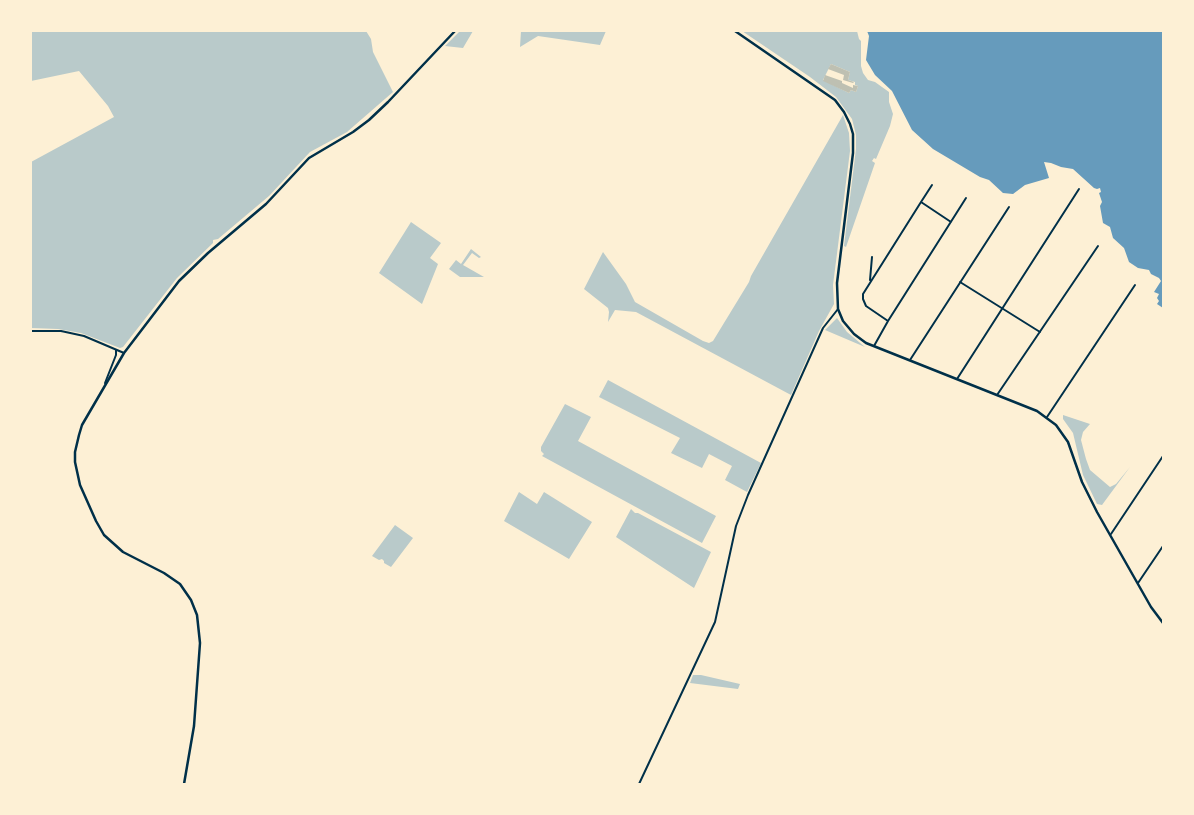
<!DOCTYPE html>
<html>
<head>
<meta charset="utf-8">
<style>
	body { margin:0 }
	#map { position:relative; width:1194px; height:815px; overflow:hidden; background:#fdf0d5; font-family:Inter,sans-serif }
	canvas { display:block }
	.frame { position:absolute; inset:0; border:32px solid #fdf0d5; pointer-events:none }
</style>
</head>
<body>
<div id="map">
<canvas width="1194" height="815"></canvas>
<div class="frame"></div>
</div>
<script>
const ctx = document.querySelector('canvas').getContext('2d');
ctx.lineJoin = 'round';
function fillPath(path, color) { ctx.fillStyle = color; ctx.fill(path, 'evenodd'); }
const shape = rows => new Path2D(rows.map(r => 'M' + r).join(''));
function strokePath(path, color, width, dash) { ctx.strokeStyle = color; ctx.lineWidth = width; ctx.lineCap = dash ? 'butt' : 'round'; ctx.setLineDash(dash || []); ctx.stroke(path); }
fillPath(shape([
	[31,31,366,31,371,39,373,52,393,92,347,132,310,152,269,196,218,239,213,240,213,243,177,278,123,347,120,348,81,333,58,329,31,328,31,162,114,117,108,106,79,71,31,81],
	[460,31,473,31,463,48,445,46],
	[521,31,606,31,600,45,538,36,520,47],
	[742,31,857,31,859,39,861,41,861,66,863,73,868,80,875,82,889,92,889,102,893,114,890,126,876,159,874,158,872,161,875,163,846,247,844,246,856,149,856,135,852,119,836,97,810,77],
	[831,64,850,72,848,80,855,82,855,85,858,86,856,92,851,90,849,93,823,80],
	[843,115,849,133,850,151,833,285,834,304,819,331,791,395,636,312,615,310,608,322,609,312,608,308,584,289,603,252,626,284,635,302,703,341,709,343,713,341,749,282,751,276],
	[411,222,441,243,430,258,438,264,422,304,379,273],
	[471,249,481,257,479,258,472,253,463,265,484,277,460,277,449,269,456,260,461,264],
	[837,318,847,332,865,347,825,330],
	[608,380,761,463,747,492,725,480,732,466,709,454,702,468,671,453,680,438,599,397],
	[565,404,591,417,578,441,716,516,702,543,542,456,544,454,541,451,541,447],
	[1063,415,1090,424,1083,432,1081,440,1086,459,1090,470,1110,487,1116,484,1130,467,1102,505,1097,504,1083,475,1073,433,1063,419],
	[519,492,537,504,544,492,592,522,569,559,504,521],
	[631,509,635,513,638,513,711,552,694,588,616,537],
	[395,525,413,538,391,567,384,563,384,561,382,559,379,560,372,556],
	[693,675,701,675,740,684,738,689,690,683]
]), '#b9caca');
fillPath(shape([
	[867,31,1163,31,1163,308,1157,304,1159,301,1157,298,1159,294,1154,292,1161,281,1159,278,1151,274,1149,270,1138,268,1129,262,1124,248,1113,238,1110,227,1103,223,1100,206,1102,202,1099,193,1101,192,1100,188,1097,189,1094,188,1073,169,1061,167,1051,163,1044,162,1049,178,1025,185,1013,194,1003,193,989,180,980,177,933,149,912,130,892,91,875,75,866,60,869,36]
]), '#669bbc');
fillPath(shape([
	[831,64,850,72,848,80,854,82,853,83,843,80,844,75,828,69],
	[825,75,842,81,842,83,853,88,853,85,858,86,856,92,851,90,849,93,823,81]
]), '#bec0b2');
strokePath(shape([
	[921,202,932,185],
	[870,280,872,257],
	[960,282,1040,332],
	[888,321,866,306,863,299,863,294,921,202,951,222],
	[31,331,61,331,84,336,124,353],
	[874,346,888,321,966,198],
	[910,360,1009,207],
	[957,379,1079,189],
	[105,383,116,355,116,350],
	[997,395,1098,246],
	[1047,417,1135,285],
	[1111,534,1163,456],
	[1138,583,1163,546],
	[639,784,715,622,736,526,748,495,823,328,838,309]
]), '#003049', 2);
strokePath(shape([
	[735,31,835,100,844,112,850,124,853,134,853,153,837,283,838,309,843,321,854,334,866,343,1037,411,1056,425,1068,442,1082,482,1097,512,1151,607,1163,623],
	[184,784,194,726,200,643,197,615,191,600,180,584,164,573,123,552,104,535,96,521,80,485,75,462,75,452,79,435,82,425,124,353,179,281,208,253,266,204,309,158,353,132,369,120,388,102,455,31]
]), '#003049', 2.5);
</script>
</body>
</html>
